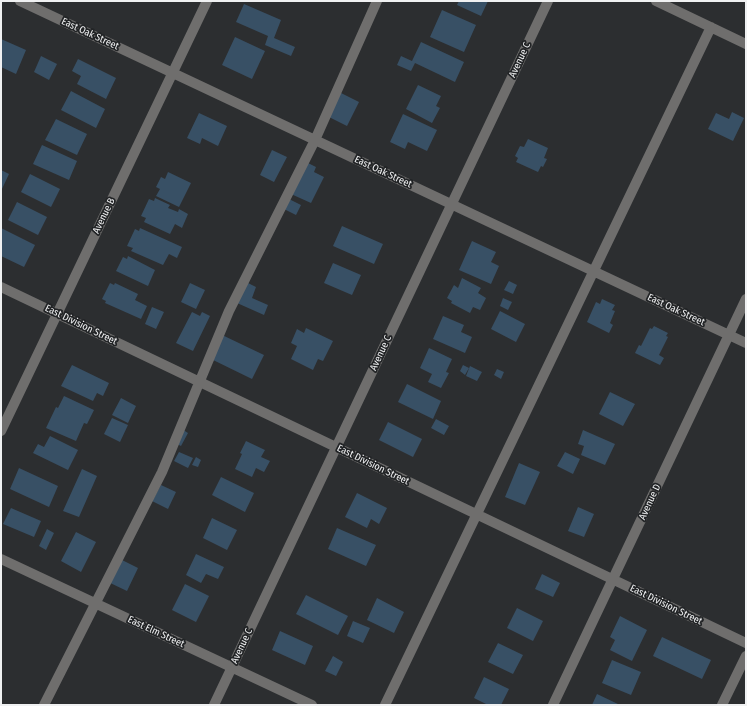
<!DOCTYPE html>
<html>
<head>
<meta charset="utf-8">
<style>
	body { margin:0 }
	#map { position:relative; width:747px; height:706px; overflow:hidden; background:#2c2e30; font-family:"Fira Sans Condensed",sans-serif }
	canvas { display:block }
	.frame { position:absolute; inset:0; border:2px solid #f0f1f2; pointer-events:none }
</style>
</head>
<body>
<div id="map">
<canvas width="747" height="706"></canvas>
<div class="frame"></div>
</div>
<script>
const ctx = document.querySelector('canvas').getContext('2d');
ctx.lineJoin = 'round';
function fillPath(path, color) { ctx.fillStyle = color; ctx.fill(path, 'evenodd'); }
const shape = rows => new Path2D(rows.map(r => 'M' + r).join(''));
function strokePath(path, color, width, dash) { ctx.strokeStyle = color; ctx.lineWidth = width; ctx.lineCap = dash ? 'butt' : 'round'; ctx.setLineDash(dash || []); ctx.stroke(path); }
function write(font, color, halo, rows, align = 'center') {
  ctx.font = font + ' "Fira Sans Condensed",sans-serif'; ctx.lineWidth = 3.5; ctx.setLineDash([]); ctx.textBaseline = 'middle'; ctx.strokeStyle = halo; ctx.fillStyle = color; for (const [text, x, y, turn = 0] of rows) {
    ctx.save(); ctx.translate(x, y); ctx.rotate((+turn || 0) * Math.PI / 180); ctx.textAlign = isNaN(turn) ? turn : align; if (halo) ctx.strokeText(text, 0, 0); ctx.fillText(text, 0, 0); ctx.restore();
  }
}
fillPath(shape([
	[459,1,488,1,481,16,457,5],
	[244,4,281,20,274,38,295,47,291,56,265,45,268,36,236,22],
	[442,10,476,25,464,52,430,37],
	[235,37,265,51,252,79,222,65],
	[1,39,26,50,16,74,1,67],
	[421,42,464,62,455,82,415,63,411,71,397,65,401,56,412,61],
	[41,56,57,64,49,80,34,72],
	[78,59,116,78,106,99,77,84,81,76,72,71],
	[418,85,441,96,436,106,440,108,432,123,406,109],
	[335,90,359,102,347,126,323,114],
	[71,91,105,109,96,128,61,110],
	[732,112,744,118,733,141,708,129,716,113,729,119],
	[199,113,227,126,218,146,202,138,200,144,187,138],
	[403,114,437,130,427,151,408,142,405,149,390,142],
	[56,119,87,134,77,155,45,140],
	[528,139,548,148,544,158,547,159,543,167,541,166,538,172,516,162,518,158,515,156,520,146,524,147],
	[42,145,77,161,69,180,33,164],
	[272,150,287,157,274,182,260,175],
	[306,162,316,167,314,172,324,177,311,203,291,194],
	[1,170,9,174,1,191],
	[168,172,191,183,179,207,156,196,160,189,156,187,161,177,165,179],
	[30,174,60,189,51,207,21,192],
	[155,198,170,205,168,208,178,212,179,209,188,214,182,228,175,224,170,234,144,222,146,218,141,216,149,199,154,201],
	[287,198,301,205,296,215,282,208],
	[17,202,47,217,38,235,8,220],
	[342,226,383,244,374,264,333,246],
	[1,228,35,245,24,267,1,256],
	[140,228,182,247,177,258,169,254,163,265,131,251,133,248,127,246,135,229,139,231],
	[472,241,496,252,491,262,499,266,491,284,459,270],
	[128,256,155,270,148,286,116,271,123,257,127,259],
	[333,263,361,275,352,295,324,283],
	[462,278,481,288,478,293,486,298,480,310,473,307,470,313,451,303,452,301,447,298,454,285,458,288],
	[509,281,517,285,513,294,504,290],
	[246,282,256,287,252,298,268,305,264,315,237,303],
	[110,283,114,285,115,283,138,294,135,300,147,306,141,319,105,303,106,301,102,299],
	[190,283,205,290,196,309,181,302],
	[503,298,512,302,508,310,500,306],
	[602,299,615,305,612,310,615,311,610,323,613,325,609,333,587,322,596,302,600,304],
	[152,307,164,312,156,329,145,324],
	[500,311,525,324,516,342,491,329],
	[192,312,200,316,202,312,210,316,193,351,176,343],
	[443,316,464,325,461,332,472,337,465,353,433,339],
	[654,326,668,333,666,336,668,337,659,355,664,358,660,365,635,353,639,345,641,346,650,328,652,329],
	[306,328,333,341,323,361,318,359,313,370,291,359,297,346,291,343,297,329,304,333],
	[220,334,264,355,252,379,209,358],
	[429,348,452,359,446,372,449,373,441,388,428,382,432,374,420,368],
	[72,365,109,383,103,396,97,393,93,401,61,386],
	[463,365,469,368,465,375,460,371],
	[470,366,482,372,477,381,466,376],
	[497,369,504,372,501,379,494,375],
	[407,384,441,401,433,419,398,402],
	[610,392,635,404,623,426,599,414],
	[64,396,94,410,87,424,84,423,76,441,46,428,56,407,58,408],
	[121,398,136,406,128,423,112,415],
	[112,418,128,425,120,442,104,434],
	[436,419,449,426,444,435,431,428],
	[388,422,422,439,413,457,379,440],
	[180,428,188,433,181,446,173,442],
	[583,430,615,444,605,465,581,455,584,446,578,444],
	[50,436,78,450,68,470,33,453,38,444,44,447],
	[246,441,265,450,261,457,270,461,264,472,256,468,252,477,235,469,242,454,240,453],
	[179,452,193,458,188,468,174,461],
	[565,452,580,459,573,474,557,466],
	[196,457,201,460,198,467,192,465],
	[519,463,540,472,525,505,505,497],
	[19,468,58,486,49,507,10,489],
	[82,469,97,476,79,517,63,511],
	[221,477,254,493,245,512,212,495],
	[161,485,176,492,168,509,152,501],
	[357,493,387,508,379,524,371,519,367,528,345,517],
	[578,507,594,514,584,537,568,531],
	[11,508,41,521,34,537,3,524],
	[212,518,237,530,227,550,203,538],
	[337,528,376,545,366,566,328,549],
	[47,529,54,533,46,550,39,546],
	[76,532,96,542,81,572,61,561],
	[196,554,224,567,218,579,206,574,201,583,186,575],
	[118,558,138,568,127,591,106,581],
	[542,574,560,583,553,597,535,589],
	[185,584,209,596,196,622,172,610],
	[306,595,348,616,338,635,296,614],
	[377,598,404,612,394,633,367,620],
	[517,608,543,621,533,641,507,628],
	[620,616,647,630,632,661,610,650,615,640,610,637],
	[353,621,370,628,363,643,347,636],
	[280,631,313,646,305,665,272,650],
	[662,637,711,660,702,679,653,656],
	[498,643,523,655,513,674,488,662],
	[333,656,343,662,336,676,325,671],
	[612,660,641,672,631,695,602,683],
	[484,677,509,689,501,705,488,705,474,698],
	[597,694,620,705,592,705]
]), '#385065');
strokePath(shape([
	[20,1,746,343],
	[656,1,746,44],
	[1,287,746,643],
	[1,431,207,1],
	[1,559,312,705],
	[44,705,162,472,229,311,315,140,377,1],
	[214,705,548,1],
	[385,705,711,27],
	[553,705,746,299],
	[722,705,746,656]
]), '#6f6e6d', 10);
write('10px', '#f0f1f2', '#222426', [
	["East Oak Street",90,34,25],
	["Avenue C",520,60,-65],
	["East Oak Street",383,172,25],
	["Avenue B",104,216,-64],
	["East Oak Street",676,310,25],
	["East Division Street",81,325,26],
	["Avenue C",381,353,-65],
	["East Division Street",373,465,26],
	["Avenue D",650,502,-65],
	["East Division Street",666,605,26],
	["East Elm Street",156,632,25],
	["Avenue C",242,646,-65]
]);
</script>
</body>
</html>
